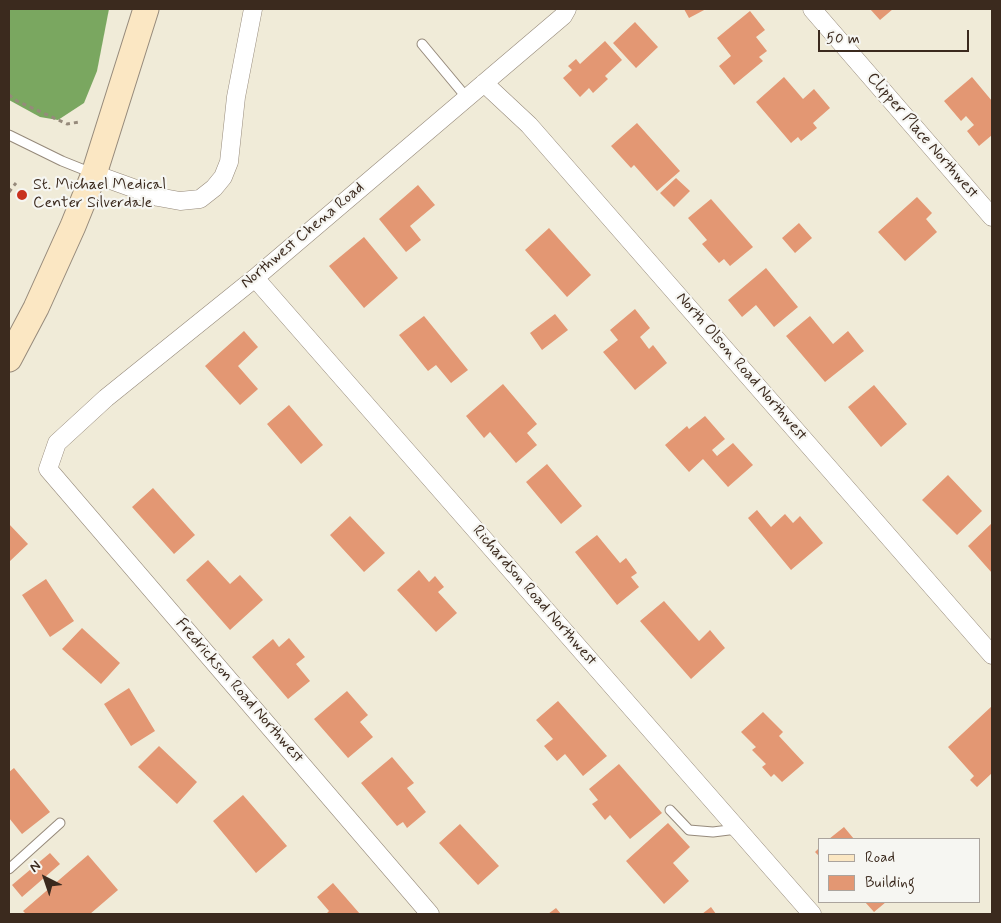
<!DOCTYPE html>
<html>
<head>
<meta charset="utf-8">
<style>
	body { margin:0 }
	#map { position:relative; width:1001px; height:923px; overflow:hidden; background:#f0ebd8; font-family:Mynerve,sans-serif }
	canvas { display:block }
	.frame { position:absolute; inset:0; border:10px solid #3b2a1e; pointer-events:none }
	.legend { position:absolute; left:818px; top:838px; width:162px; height:65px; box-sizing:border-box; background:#f6f6f2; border:1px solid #aba49d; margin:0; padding:6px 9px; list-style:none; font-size:15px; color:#3b2a1e }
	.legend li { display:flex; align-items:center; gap:10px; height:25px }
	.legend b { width:25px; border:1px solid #aba49d }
	.north { position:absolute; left:20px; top:853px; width:50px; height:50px; -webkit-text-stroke:4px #f6f6f2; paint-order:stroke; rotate:319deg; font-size:14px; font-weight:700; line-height:20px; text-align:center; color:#3b2a1e }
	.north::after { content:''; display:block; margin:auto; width:18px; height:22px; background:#3b2a1e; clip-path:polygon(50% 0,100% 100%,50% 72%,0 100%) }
	.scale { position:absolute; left:818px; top:30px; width:151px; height:22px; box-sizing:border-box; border:2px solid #3b2a1e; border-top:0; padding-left:6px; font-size:15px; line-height:18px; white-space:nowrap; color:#3b2a1e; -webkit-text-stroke:4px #f6f6f2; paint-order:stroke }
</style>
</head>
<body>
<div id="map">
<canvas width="1001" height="923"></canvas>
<div class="frame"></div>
<ul class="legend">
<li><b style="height:6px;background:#fbe7c3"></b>Road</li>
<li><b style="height:14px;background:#e39773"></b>Building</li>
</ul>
<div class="north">N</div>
<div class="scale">50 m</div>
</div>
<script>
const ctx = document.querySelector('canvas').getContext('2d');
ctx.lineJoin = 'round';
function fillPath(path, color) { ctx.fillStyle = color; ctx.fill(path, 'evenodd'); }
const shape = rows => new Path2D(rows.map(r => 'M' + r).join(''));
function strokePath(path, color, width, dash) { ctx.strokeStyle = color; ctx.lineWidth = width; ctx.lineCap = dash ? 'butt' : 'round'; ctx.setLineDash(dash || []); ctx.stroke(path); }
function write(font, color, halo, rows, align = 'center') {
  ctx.font = font + ' Mynerve,sans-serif'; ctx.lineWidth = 4.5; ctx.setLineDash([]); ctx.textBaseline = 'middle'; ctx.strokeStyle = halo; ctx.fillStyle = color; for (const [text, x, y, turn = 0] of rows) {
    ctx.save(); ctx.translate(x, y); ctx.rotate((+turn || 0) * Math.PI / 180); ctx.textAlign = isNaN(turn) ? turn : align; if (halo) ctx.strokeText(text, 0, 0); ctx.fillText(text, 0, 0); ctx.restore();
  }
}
fillPath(shape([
	[9,9,109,9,97,71,84,103,58,120,40,117,9,100]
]), '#7aa760');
fillPath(shape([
	[684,9,706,9,689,18],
	[870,9,893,9,880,20],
	[750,11,765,30,756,37,767,51,759,57,763,61,734,85,719,66,731,56,717,38],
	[635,22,658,47,636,68,613,43],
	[605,41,622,60,605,76,608,79,593,93,589,88,580,97,563,78,572,70,568,66,576,59,580,64],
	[784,77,803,99,814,89,830,108,813,123,817,128,801,141,798,137,791,143,756,102],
	[972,77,992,101,992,135,979,146,967,131,974,125,966,116,961,121,944,101],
	[637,123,680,171,657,191,634,165,631,168,611,146],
	[676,178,690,191,674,207,660,193],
	[418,185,435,205,410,226,421,240,406,252,379,219],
	[917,197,932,213,926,219,937,232,905,261,878,232],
	[711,199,753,247,730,266,724,259,719,263,702,244,707,240,688,218],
	[799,223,812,238,795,253,782,238],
	[549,228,591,275,567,297,525,250],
	[364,237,398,278,364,308,329,266],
	[766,268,798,307,774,327,756,305,742,317,728,300],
	[635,309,650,328,640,337,649,349,653,345,667,363,635,390,603,352,618,340,610,330],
	[555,314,568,330,542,350,530,333],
	[424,316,468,370,451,383,436,365,428,371,399,335],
	[810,316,833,344,848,331,864,351,825,382,786,336],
	[244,331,258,347,238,366,258,389,240,405,205,366],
	[503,384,537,424,527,433,537,445,516,463,490,432,484,438,466,416],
	[874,385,907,424,881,447,848,407],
	[289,405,323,445,301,464,267,424],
	[705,416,725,439,712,450,717,456,733,443,753,465,728,487,703,459,689,472,665,445,687,426,689,429],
	[547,464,582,506,561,524,526,482],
	[948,475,982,511,957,535,922,500],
	[153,488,195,535,174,554,132,507],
	[757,510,771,527,785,514,793,523,800,516,823,543,791,570,748,518],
	[350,516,385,553,364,572,330,535],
	[992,523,992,573,968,546],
	[9,524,28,544,9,562],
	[597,535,620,563,626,558,637,573,631,577,639,587,617,605,575,552],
	[208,560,230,584,240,575,263,600,230,630,186,580],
	[419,570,429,582,435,576,444,587,438,592,457,613,436,632,397,590],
	[46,579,74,621,50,637,22,595],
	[664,601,699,641,710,630,725,648,691,679,640,621],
	[82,628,120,663,101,684,62,649],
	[289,638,305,657,296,664,310,681,288,699,252,657,273,639,279,647],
	[129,688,155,731,131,746,104,704],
	[347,691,368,715,360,722,373,737,348,758,314,719],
	[558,701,607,756,583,776,565,754,557,761,544,746,553,739,536,720],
	[992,706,992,773,977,787,970,780,974,776,948,747],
	[763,712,783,732,779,736,804,763,782,782,774,774,771,777,762,767,766,764,752,750,756,747,741,732],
	[159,746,197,782,177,804,138,767],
	[392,757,414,783,407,788,426,812,407,828,403,822,397,826,361,783],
	[619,764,662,813,630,839,610,815,605,820,592,804,598,800,589,789],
	[14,768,50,812,22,834,9,818,9,772],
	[243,795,287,846,256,873,213,821],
	[668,823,690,847,673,863,689,881,664,904,626,861],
	[460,824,499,866,478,885,439,843],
	[844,827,854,839,829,839],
	[820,847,820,857,815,852],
	[50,853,60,864,22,897,12,885],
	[88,855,118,890,90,914,26,914,23,911],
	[333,883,360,914,326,914,329,911,317,897],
	[865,902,886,902,874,912],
	[711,907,716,914,702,914],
	[556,908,561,914,548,914]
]), '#e39773');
const lane = shape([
	[422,44,467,98],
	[9,135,62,161,92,173],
	[670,810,689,830,713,832,737,829],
	[9,869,60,823]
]);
const street = shape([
	[812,9,992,217],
	[484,83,529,125,992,655],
	[94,174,158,197,180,201,200,199,214,188,223,177,229,162,236,97,253,9],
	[255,278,812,914],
	[430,914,48,469,57,443,106,398,255,278,563,16,567,9]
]);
const secondary = shape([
	[9,359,36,308,73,226,94,174,146,9]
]);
strokePath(lane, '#968a7b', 11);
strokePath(street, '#968a7b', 19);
strokePath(secondary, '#968a7b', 27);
strokePath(shape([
	[9,95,17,101,67,124,79,122],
	[9,192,16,183]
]), '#968a7b', 3, [4, 4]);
strokePath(lane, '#fff', 9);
strokePath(street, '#fff', 18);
strokePath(secondary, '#fbe7c3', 25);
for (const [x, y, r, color] of [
	[22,195,6,"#c8321e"]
]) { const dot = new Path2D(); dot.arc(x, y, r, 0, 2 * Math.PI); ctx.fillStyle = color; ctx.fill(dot); strokePath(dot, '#f6f6f2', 2); }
write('16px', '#3b2a1e', '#f6f6f2', [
	["Clipper Place Northwest",922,136,49],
	["Northwest Chena Road",303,236,-40],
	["North Olson Road Northwest",741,367,49],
	["Richardson Road Northwest",534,596,49],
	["Fredrickson Road Northwest",239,691,49]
]);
write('16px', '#3b2a1e', '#f6f6f2', [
	["St. Michael Medical",33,186],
	["Center Silverdale",33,204]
], 'left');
</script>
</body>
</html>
